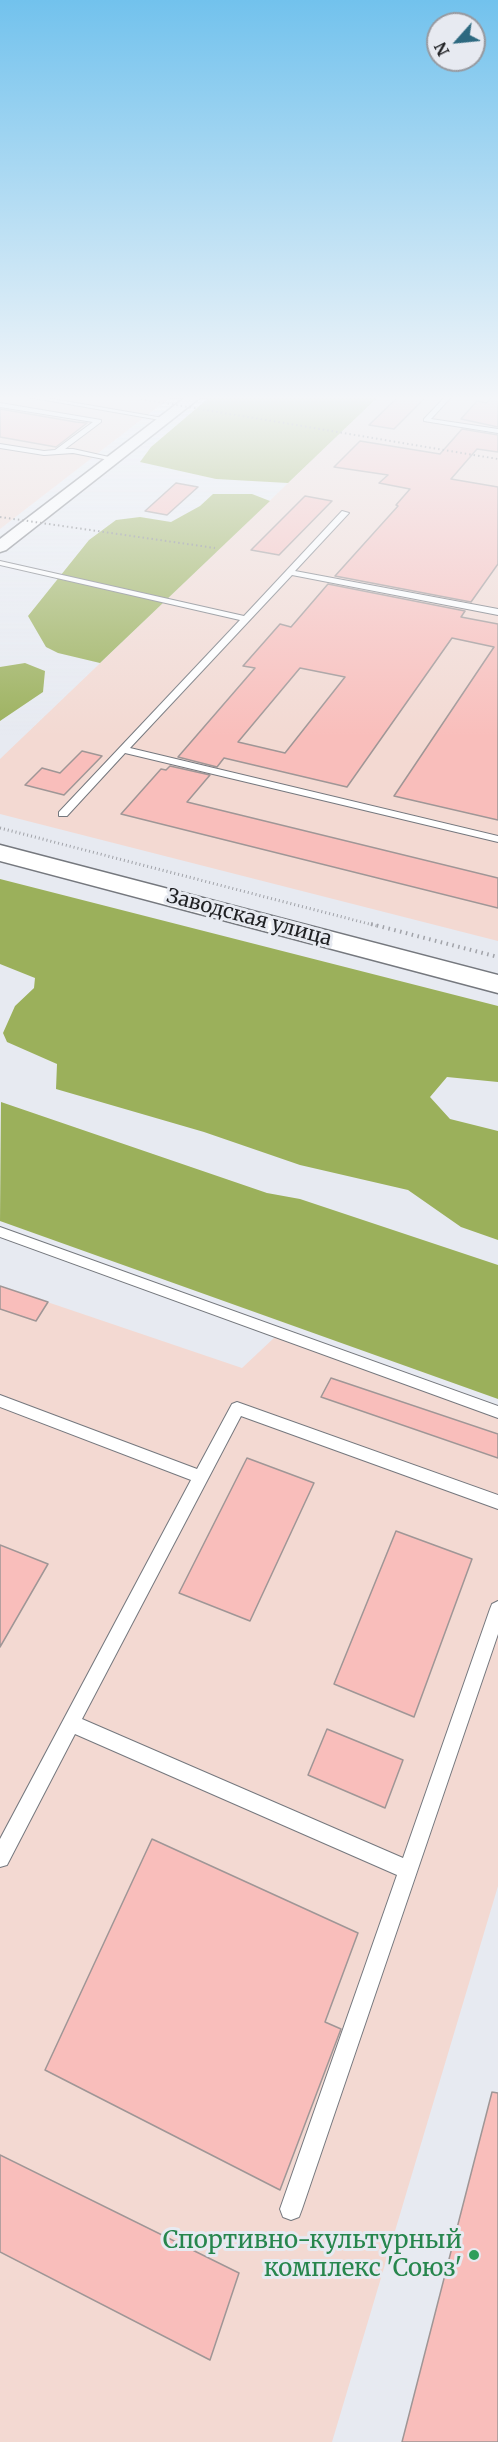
<!DOCTYPE html>
<html>
<head>
<meta charset="utf-8">
<style>
	body { margin:0 }
	#map { position:relative; width:498px; height:2442px; overflow:hidden; background:#e7eaf1; font-family:Merriweather,serif }
	canvas { display:block }
	.north { position:absolute; left:426px; top:12px; width:60px; height:60px; box-sizing:border-box; background:#e7eaf1; border:2px solid #97999f; border-radius:50%; rotate:243deg; font-size:16px; font-weight:700; line-height:24px; text-align:center; color:#1f2023 }
	.north::after { content:''; display:block; margin:auto; width:21px; height:27px; background:#2d6980; clip-path:polygon(50% 0,100% 100%,50% 72%,0 100%) }
</style>
</head>
<body>
<div id="map">
<canvas width="498" height="2442"></canvas>
<div class="north">N</div>
</div>
<script>
const ctx = document.querySelector('canvas').getContext('2d');
ctx.lineJoin = 'round';
function fillPath(path, color) { ctx.fillStyle = color; ctx.fill(path, 'evenodd'); }
const shape = rows => new Path2D(rows.map(r => 'M' + r).join(''));
function strokePath(path, color, width, dash) { ctx.strokeStyle = color; ctx.lineWidth = width; ctx.lineCap = dash ? 'butt' : 'round'; ctx.setLineDash(dash || []); ctx.stroke(path); }
function write(font, color, halo, rows, align = 'center') {
  ctx.font = font + ' Merriweather,serif'; ctx.lineWidth = 6; ctx.setLineDash([]); ctx.textBaseline = 'middle'; ctx.strokeStyle = halo; ctx.fillStyle = color; for (const [text, x, y, turn = 0] of rows) {
    ctx.save(); ctx.translate(x, y); ctx.rotate((+turn || 0) * Math.PI / 180); ctx.textAlign = isNaN(turn) ? turn : align; if (halo) ctx.strokeText(text, 0, 0); ctx.fillText(text, 0, 0); ctx.restore();
  }
}
fillPath(shape([
	[0,396,172,396,0,529],
	[379,396,498,396,498,941,0,814,0,759],
	[0,1286,242,1368,275,1337,498,1416,498,1886,332,2442,0,2442]
]), '#f3d9d2');
fillPath(shape([
	[211,396,379,396,288,483,216,479,140,462,151,447],
	[213,494,252,494,270,501,100,663,58,653,46,647,28,616,89,540,116,520,140,517,171,522,200,506],
	[25,663,45,671,43,692,0,721,0,667],
	[0,879,498,1006,498,1082,447,1077,430,1097,450,1119,498,1131,498,1240,461,1227,408,1190,300,1165,204,1132,56,1089,57,1064,7,1042,3,1033,15,1006,34,988,35,978,0,964],
	[1,1102,267,1193,300,1199,498,1265,498,1399,0,1221]
]), '#9bb05b');
const building = shape([
	[399,396,427,396,394,429,369,425,399,396],
	[493,396,498,396,498,427,461,419,477,401,486,403,493,396],
	[0,409,76,422,87,423,56,447,0,437,0,409],
	[462,429,498,435,498,452,477,449,451,479,498,487,498,564,471,602,335,576,398,506,396,505,410,489,379,483,388,475,334,467,360,441,440,454,462,429],
	[176,483,198,487,167,515,145,511,176,483],
	[305,496,332,501,279,555,251,550,305,496],
	[328,584,465,611,461,617,498,624,498,820,394,796,494,647,452,638,347,787,224,758,217,767,178,757,255,668,243,666,280,624,291,627,328,584],
	[300,668,345,677,285,753,238,742,300,668],
	[82,751,102,756,64,795,25,785,42,768,60,773,82,751],
	[170,766,210,775,187,802,498,878,498,908,121,814,161,769,166,770,170,766],
	[0,1286,48,1302,36,1321,0,1309,0,1286],
	[331,1378,498,1434,498,1458,321,1397,331,1378],
	[247,1458,314,1483,250,1621,179,1593,247,1458],
	[396,1531,472,1559,414,1717,334,1684,396,1531],
	[0,1545,48,1564,0,1647,0,1545],
	[327,1729,403,1760,385,1808,308,1775,327,1729],
	[152,1839,358,1933,325,2022,341,2029,280,2190,45,2070,152,1839],
	[492,2092,498,2093,498,2442,402,2442,492,2092],
	[0,2155,239,2273,210,2360,0,2252,0,2155]
]);
fillPath(building, '#f9bebb');
strokePath(building, '#9f9696', 1.5);
const service = shape([
	[22,396,35,396,169,419,166,421,22,396],
	[446,396,452,396,431,419,498,429,498,433,424,421,424,419,446,396],
	[0,403,101,420,101,422,65,449,73,449,118,459,114,461,73,453,44,455,0,448,0,444,44,451,55,450,93,422,0,407,0,403],
	[342,511,349,513,295,571,498,609,498,615,292,575,130,748,498,836,498,842,125,753,67,816,59,816,59,812,240,620,0,565,0,561,244,616,342,511],
	[0,1227,498,1406,498,1418,0,1237,0,1227],
	[0,1395,197,1469,232,1404,237,1402,498,1495,498,1509,241,1416,82,1719,403,1858,490,1609,492,1604,498,1601,498,1634,302,2209,299,2217,291,2220,283,2217,280,2209,397,1875,75,1734,7,1865,0,1867,0,1839,191,1480,0,1407,0,1395]
]);
const minor = shape([
	[187,396,202,396,6,550,0,552,0,539,187,396]
]);
const secondary = shape([
	[0,845,498,975,498,993,0,861,0,845]
]);
strokePath(service, '#75787e', 2);
strokePath(minor, '#75787e', 3);
strokePath(secondary, '#75787e', 3);
strokePath(shape([
	[0,828,377,926]
]), '#a1a3a9', 3, [1, 3]);
strokePath(shape([
	[371,924,498,957]
]), '#a1a3a9', 4, [1.5, 4.5]);
fillPath(service, '#fff');
fillPath(minor, '#fff');
fillPath(secondary, '#fff');
strokePath(shape([
	[123,396,498,459],
	[0,517,215,548]
]), '#76787d', 2, [1.5, 3]);
const sky = ctx.createLinearGradient(0, 0, 0, 737);
sky.addColorStop(0, '#72c2ed');
sky.addColorStop(0.54, '#f4f6f9');
sky.addColorStop(1, '#f4f6f900');
ctx.fillStyle = sky;
ctx.fillRect(0, 0, 498, 737);
for (const [x, y, r, color] of [
	[474,2255,6,"#2e9e5b"]
]) { const dot = new Path2D(); dot.arc(x, y, r, 0, 2 * Math.PI); ctx.fillStyle = color; ctx.fill(dot); strokePath(dot, '#e7eaf1', 2); }
write('20px', '#1f2023', '#e7eaf1', [
	["Заводская улица",249,918,15]
]);
write('24px', '#27864d', '#e7eaf1', [
	["Спортивно-культурный",462,2241],
	["комплекс 'Союз'",462,2269]
], 'right');
</script>
</body>
</html>
